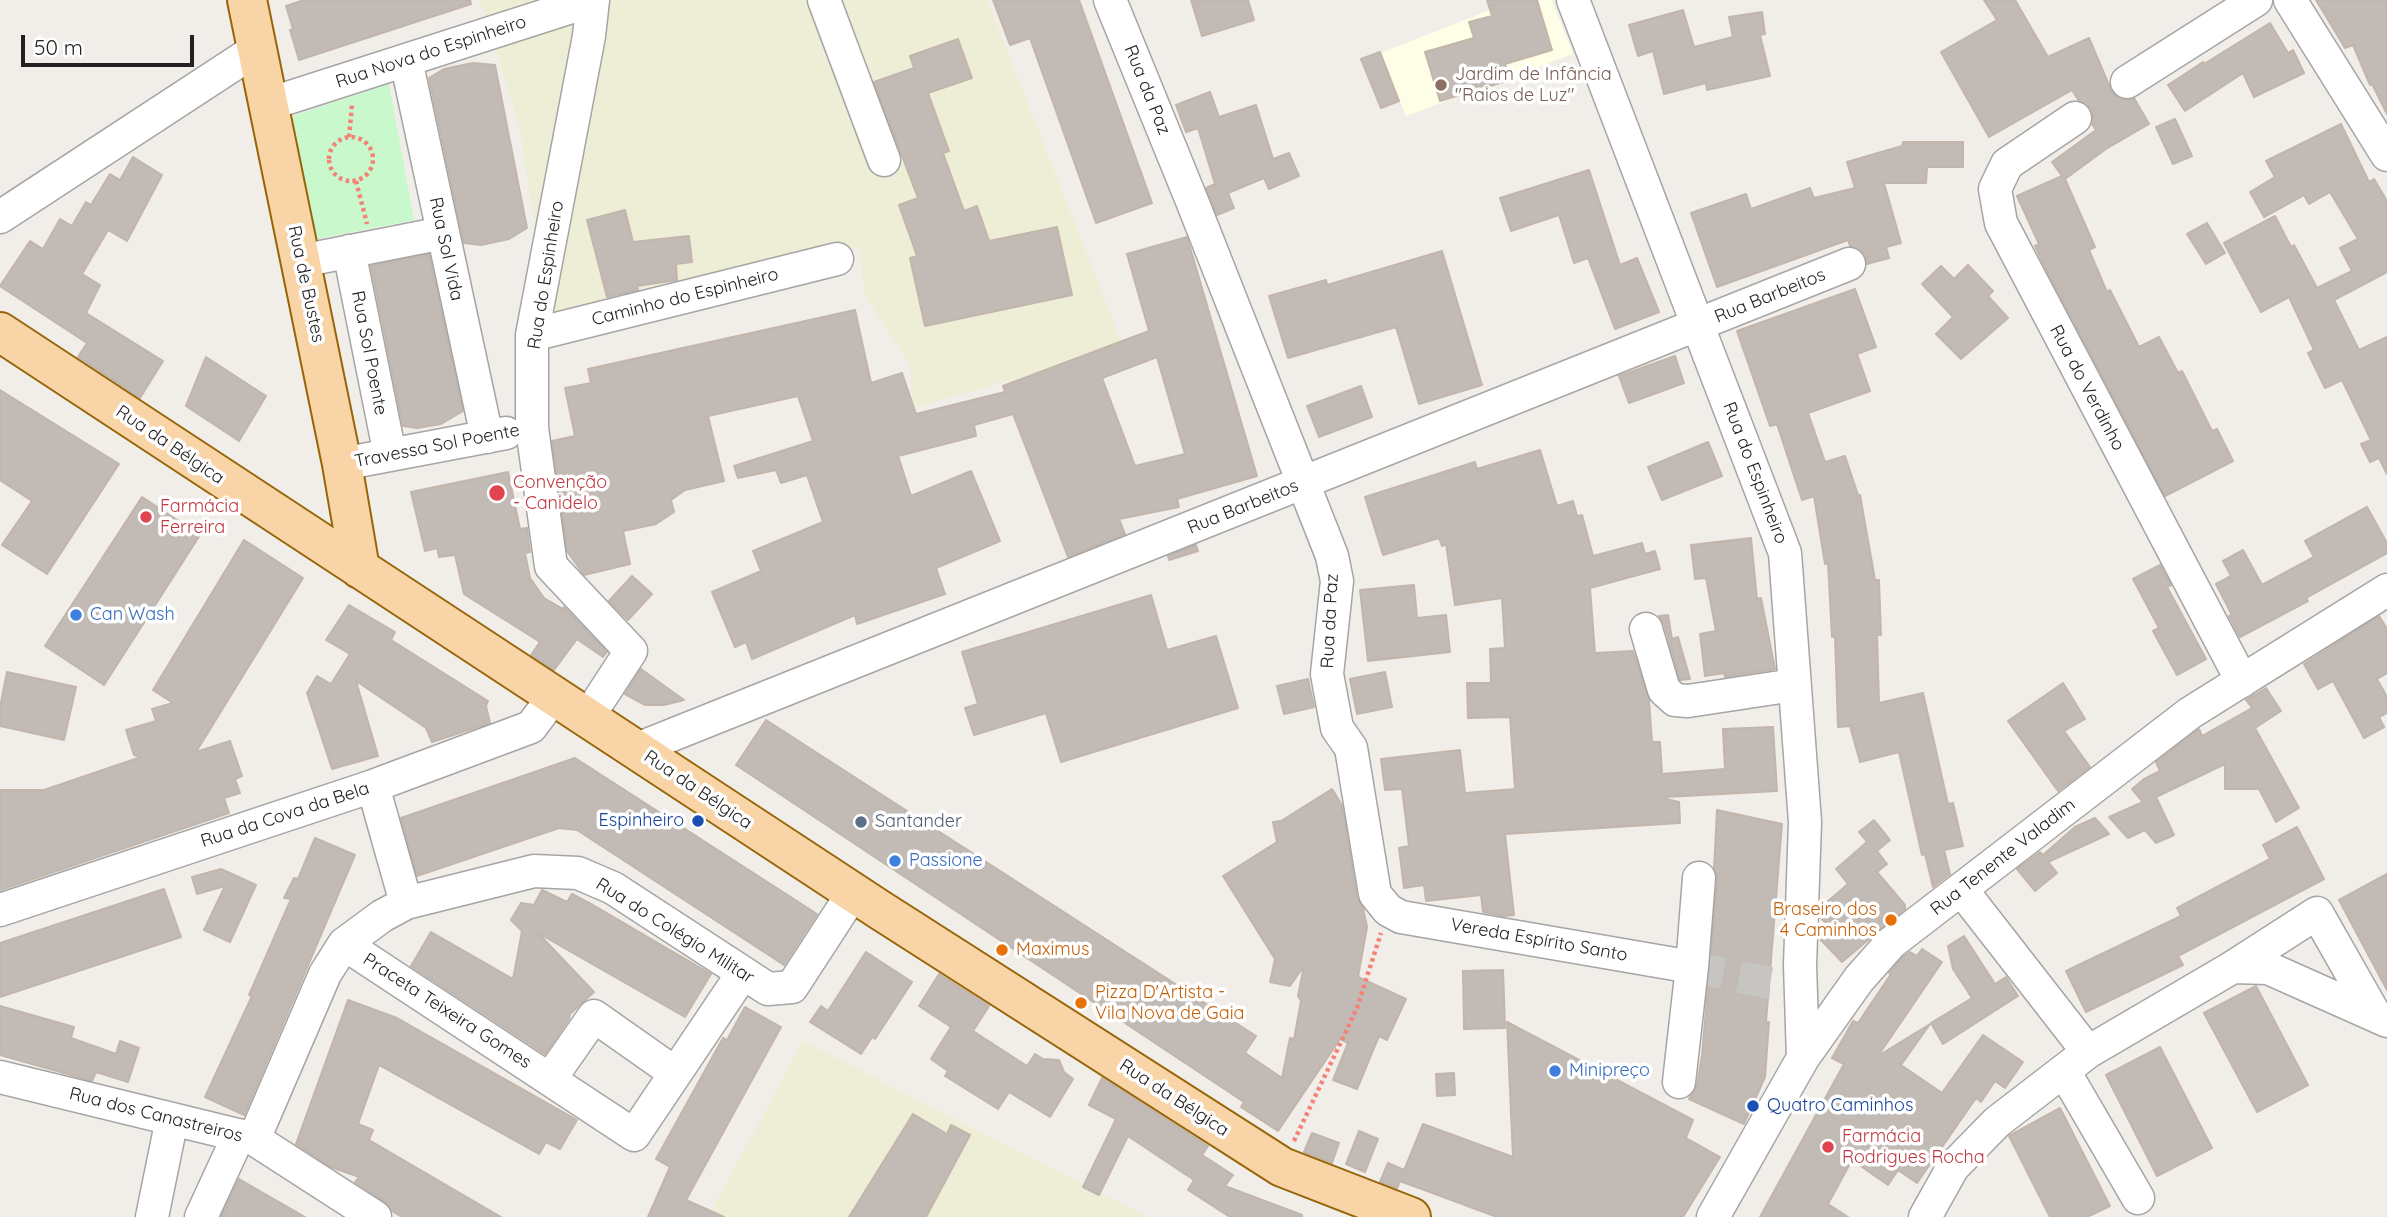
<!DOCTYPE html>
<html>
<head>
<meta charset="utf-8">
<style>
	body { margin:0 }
	#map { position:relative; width:2387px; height:1217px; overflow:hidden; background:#f1eee9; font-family:Quicksand,sans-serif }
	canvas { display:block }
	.scale { position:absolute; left:21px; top:35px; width:173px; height:32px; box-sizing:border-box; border:4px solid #212121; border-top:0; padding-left:9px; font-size:21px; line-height:24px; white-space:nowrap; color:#212121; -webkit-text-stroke:5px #fff; paint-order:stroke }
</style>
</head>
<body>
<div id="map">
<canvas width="2387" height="1217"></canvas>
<div class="scale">50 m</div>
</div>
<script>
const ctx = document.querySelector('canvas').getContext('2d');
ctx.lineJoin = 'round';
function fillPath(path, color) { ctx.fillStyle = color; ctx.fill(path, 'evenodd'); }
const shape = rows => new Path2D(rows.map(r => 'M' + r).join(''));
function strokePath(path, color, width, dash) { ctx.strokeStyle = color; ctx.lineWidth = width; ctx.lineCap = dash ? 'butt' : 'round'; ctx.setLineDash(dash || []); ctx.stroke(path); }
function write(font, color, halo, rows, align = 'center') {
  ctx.font = font + ' Quicksand,sans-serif'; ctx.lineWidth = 7; ctx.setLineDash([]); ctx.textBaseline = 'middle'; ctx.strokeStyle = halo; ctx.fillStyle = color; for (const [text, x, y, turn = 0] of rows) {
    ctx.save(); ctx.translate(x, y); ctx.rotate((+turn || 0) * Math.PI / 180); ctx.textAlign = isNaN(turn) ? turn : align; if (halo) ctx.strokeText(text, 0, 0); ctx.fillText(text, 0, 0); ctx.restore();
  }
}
fillPath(shape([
	[1516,0,1552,0,1573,54,1406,116,1380,53]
]), '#fefde5');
fillPath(shape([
	[480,0,987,0,1122,343,1088,358,913,408,910,365,864,293,860,247,549,319,519,125],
	[803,1041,1147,1217,708,1217]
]), '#edeed5');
fillPath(shape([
	[389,84,414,220,317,239,292,116]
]), '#c9f8cc');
const building = shape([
	[304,0,470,0,471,4,299,60,290,30,293,29,286,6,304,0],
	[993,0,1079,0,1152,203,1096,223,1030,38,1010,45,993,0],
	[1191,0,1248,0,1254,20,1202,36,1191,0],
	[1487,0,1537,0,1552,50,1505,64,1510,80,1440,101,1425,52,1474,38,1469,22,1492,16,1487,0],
	[1984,0,2015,0,2048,57,2089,38,2112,92,2119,99,2127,100,2134,98,2149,124,2106,149,2065,179,2095,247,2089,250,2107,292,2110,290,2139,347,2159,337,2178,373,2182,371,2212,431,2217,429,2233,461,2165,496,2045,267,2035,246,2039,244,2017,196,2062,176,2052,162,2096,130,2092,124,2093,116,2091,108,2079,101,2072,90,1989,137,1941,52,1997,20,1984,0],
	[2316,0,2387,0,2387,114,2372,84,2370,85,2353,45,2345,48,2316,0],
	[1683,10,1694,47,1733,37,1729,17,1762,12,1765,34,1760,35,1770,76,1707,90,1706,83,1664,94,1653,51,1638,56,1629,25,1683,10],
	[2270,23,2288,53,2293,50,2304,73,2254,97,2243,73,2185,111,2168,85,2203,62,2204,64,2270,23],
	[958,39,972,78,928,93,949,151,943,153,964,211,977,206,989,241,1057,227,1072,295,925,326,910,258,917,256,899,205,918,198,874,82,914,68,910,56,958,39],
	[1380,52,1399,101,1381,108,1361,59,1380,52],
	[473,63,495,65,527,228,509,239,481,245,464,243,429,78,444,69,473,63],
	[1210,92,1219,117,1256,105,1273,159,1289,153,1299,176,1269,189,1264,178,1228,193,1234,208,1217,215,1206,188,1215,184,1198,128,1186,132,1176,105,1210,92],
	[2175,119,2192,156,2173,164,2156,127,2175,119],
	[2341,124,2369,182,2374,179,2387,201,2387,272,2334,300,2359,350,2387,337,2387,474,2379,458,2370,462,2361,444,2371,440,2342,380,2325,388,2308,353,2314,350,2289,297,2261,312,2224,243,2275,216,2291,247,2294,245,2317,288,2352,271,2340,248,2358,239,2330,192,2309,204,2304,195,2264,217,2250,192,2275,177,2266,161,2341,124],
	[1903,142,1963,142,1963,167,1927,167,1926,183,1884,183,1901,243,1886,247,1889,258,1867,264,1866,257,1861,250,1850,246,1848,240,1717,287,1691,213,1746,194,1751,209,1810,188,1814,198,1855,188,1847,162,1902,146,1903,142],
	[133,157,162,175,127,241,108,230,82,274,100,285,86,313,163,361,140,398,78,357,87,343,0,286,30,241,43,249,60,219,72,226,86,202,91,205,110,174,120,180,133,157],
	[1589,170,1620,265,1637,258,1659,312,1615,329,1588,258,1574,263,1559,215,1511,231,1500,198,1589,170],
	[625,210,633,242,689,236,692,262,676,264,677,280,637,286,638,290,607,297,587,220,625,210],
	[2207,223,2225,253,2206,264,2187,234,2207,223],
	[1187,237,1257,476,1177,499,1179,507,1119,519,1125,534,1068,557,1013,414,974,425,976,436,898,456,911,496,971,471,1000,541,936,568,945,594,857,624,855,615,752,659,746,642,735,647,712,592,761,571,753,551,823,522,807,475,781,483,776,470,738,478,734,466,813,441,798,396,708,416,724,481,685,490,671,500,674,512,656,524,623,531,630,564,584,575,567,551,552,441,575,436,565,388,591,383,588,369,855,310,871,383,902,373,916,414,1005,392,1003,386,1149,331,1127,254,1187,237],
	[1157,357,1185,454,1135,466,1102,378,1157,357],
	[1442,251,1482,385,1419,404,1396,327,1288,358,1269,296,1326,280,1327,285,1442,251],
	[429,254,463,411,441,424,417,428,403,426,371,266,429,254],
	[1968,265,1993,291,1988,296,2008,318,1961,359,1936,334,1953,317,1922,284,1941,266,1954,279,1968,265],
	[1855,289,1876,347,1857,354,1870,391,1808,413,1825,462,1845,456,1858,495,1860,495,1875,580,1879,580,1881,635,1877,635,1879,703,1923,693,1948,804,1953,803,1963,846,1944,850,1950,874,1933,887,1925,854,1922,855,1899,752,1860,762,1850,726,1838,727,1835,637,1832,637,1828,563,1825,564,1814,496,1802,500,1777,424,1770,426,1737,331,1855,289],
	[1675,356,1684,383,1629,403,1619,376,1675,356],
	[206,357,266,396,239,441,186,406,206,357],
	[1361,386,1372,417,1319,437,1307,406,1361,386],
	[0,390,119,464,47,574,2,545,32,501,0,480,0,390],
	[1708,442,1722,476,1662,500,1648,467,1708,442],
	[1540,450,1557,506,1573,501,1577,516,1582,515,1593,556,1642,543,1645,554,1655,551,1660,569,1590,588,1595,653,1633,651,1649,700,1652,742,1660,742,1662,774,1725,769,1723,729,1773,727,1777,791,1666,797,1666,799,1679,802,1680,823,1505,834,1514,915,1504,916,1483,912,1481,895,1426,901,1424,885,1404,888,1399,848,1409,846,1402,789,1385,790,1381,759,1460,750,1465,793,1515,789,1510,717,1468,718,1467,683,1491,683,1490,649,1505,648,1502,598,1455,605,1446,544,1442,546,1439,538,1383,555,1365,497,1475,462,1477,469,1540,450],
	[508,472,520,529,527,528,530,552,525,553,530,578,544,598,563,609,564,607,607,652,603,657,577,639,554,670,531,655,540,642,464,594,455,555,439,557,437,548,425,551,411,492,508,472],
	[142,497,200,535,104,685,45,646,142,497],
	[2367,507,2387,543,2387,553,2306,598,2308,601,2240,637,2229,616,2232,615,2216,584,2231,576,2223,561,2243,550,2262,585,2314,557,2305,541,2367,507],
	[1751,538,1757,599,1761,598,1775,669,1725,677,1724,673,1705,676,1700,634,1716,631,1706,578,1695,579,1691,545,1751,538],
	[244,540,303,578,196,752,230,741,242,776,235,779,240,793,224,798,229,813,0,890,0,790,44,790,141,757,134,755,126,730,156,721,152,709,173,703,153,690,244,540],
	[1196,545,1198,551,1169,560,1168,556,1196,545],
	[2160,565,2171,585,2167,587,2206,659,2177,675,2153,631,2159,628,2133,579,2160,565],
	[632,576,652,594,628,620,609,601,632,576],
	[1414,585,1417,618,1446,615,1450,652,1368,661,1360,590,1414,585],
	[1151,595,1167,650,1216,636,1238,708,1061,762,1046,713,974,735,965,708,978,704,962,652,1151,595],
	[349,605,395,632,391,640,488,701,486,706,490,723,432,742,426,728,356,681,378,756,332,769,307,693,317,676,331,684,350,654,326,640,349,605],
	[1668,615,1672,639,1678,637,1690,679,1680,680,1664,624,1659,616,1668,615],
	[2379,616,2387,629,2387,673,2377,679,2387,697,2387,713,2379,717,2384,727,2364,738,2333,681,2318,689,2304,664,2379,616],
	[641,669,684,700,664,705,645,705,625,694,641,669],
	[7,672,76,687,64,740,0,726,0,707,7,672],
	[1385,672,1392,707,1357,714,1350,679,1385,672],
	[1308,679,1314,707,1284,714,1277,686,1308,679],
	[2063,683,2085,719,2064,731,2090,767,2058,791,2008,721,2063,683],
	[2266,688,2281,711,2255,728,2299,808,2276,822,2259,789,2225,789,2225,764,2156,797,2174,835,2156,843,2145,830,2128,838,2109,817,2143,802,2132,789,2144,779,2160,771,2156,762,2199,729,2202,736,2252,708,2246,700,2266,688],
	[766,720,1256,1036,1245,1053,1282,1078,1290,1038,1294,1039,1301,1001,1298,996,1304,966,1290,986,1270,982,1275,959,1223,876,1277,842,1273,822,1281,821,1332,789,1342,805,1357,897,1363,908,1367,927,1358,977,1406,999,1387,1040,1379,1036,1357,1089,1333,1080,1348,1043,1340,1039,1278,1131,1241,1107,1244,1102,736,765,766,720],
	[575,758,817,914,784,965,577,830,559,828,417,876,401,818,575,758],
	[1717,810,1782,824,1766,1022,1769,1022,1765,1077,1744,1124,1689,1099,1697,1085,1702,1056,1717,879,1714,868,1717,810],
	[2095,818,2109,834,2048,862,2057,873,2035,891,2017,869,2040,852,2043,855,2075,827,2095,818],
	[1874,820,1890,840,1877,851,1887,864,1877,872,1905,905,1905,909,1842,962,1819,938,1820,927,1825,922,1820,917,1820,908,1848,884,1836,869,1867,842,1859,832,1874,820],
	[2297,827,2324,879,2178,956,2183,965,2086,1012,2066,971,2181,916,2177,908,2270,859,2263,845,2297,827],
	[315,838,355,855,244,1115,205,1097,252,996,249,995,291,899,284,898,294,878,298,879,315,838],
	[221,869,256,885,230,942,204,930,225,886,197,894,192,877,221,869],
	[2387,874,2387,990,2339,900,2387,874],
	[164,889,181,937,0,997,0,943,164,889],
	[542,890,567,902,572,894,593,905,711,974,685,1017,538,933,594,992,570,1014,569,1019,545,1054,411,966,431,932,513,979,522,931,511,920,521,903,534,905,542,890],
	[1964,936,1995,984,2006,977,2018,996,1943,1044,1931,1023,1972,998,1953,969,1948,946,1964,936],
	[1922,949,1942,962,1878,1056,1930,1024,1901,1065,1942,1093,1983,1035,2023,1062,2005,1088,1995,1081,1981,1102,1976,1098,1917,1183,1898,1170,1888,1185,1852,1160,1828,1204,1848,1217,1760,1217,1844,1064,1832,1058,1853,1021,1858,1023,1891,974,1889,973,1904,956,1910,952,1917,956,1922,949],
	[866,952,912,982,875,1039,872,1037,861,1054,810,1022,821,1006,828,1011,866,952],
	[1503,970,1505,1028,1464,1029,1463,971,1503,970],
	[939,974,989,1006,973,1031,1027,1066,1035,1054,1043,1059,1059,1060,1064,1072,1073,1079,1050,1117,1009,1092,998,1109,945,1076,948,1071,931,1059,951,1027,919,1006,939,974],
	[2256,986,2308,1085,2257,1112,2204,1013,2256,986],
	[348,1000,397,1018,577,1120,560,1149,546,1142,539,1154,379,1065,358,1124,373,1130,369,1140,501,1217,402,1217,392,1211,385,1202,355,1182,359,1177,331,1167,296,1144,348,1000],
	[0,1006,74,1027,71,1038,116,1054,120,1041,139,1048,128,1082,96,1072,92,1081,0,1055,0,1006],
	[745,1007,781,1027,686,1200,724,1217,648,1217,670,1167,656,1159,723,1038,727,1040,745,1007],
	[1507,1022,1693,1120,1686,1138,1720,1157,1683,1217,1497,1217,1400,1181,1397,1188,1380,1182,1388,1163,1404,1170,1403,1173,1423,1124,1513,1157,1507,1022],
	[2160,1047,2212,1148,2157,1176,2106,1075,2160,1047],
	[1454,1073,1455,1095,1437,1096,1436,1074,1454,1073],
	[1102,1078,1208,1146,1202,1155,1233,1175,1225,1186,1302,1215,1302,1217,1230,1217,1188,1190,1194,1180,1128,1136,1099,1195,1083,1187,1116,1119,1089,1105,1102,1078],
	[2060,1108,2110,1206,2087,1217,2050,1217,2009,1136,2060,1108],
	[913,1114,947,1134,951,1125,970,1135,926,1217,849,1217,913,1114],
	[1359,1131,1378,1139,1365,1172,1346,1164,1359,1131],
	[1312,1133,1339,1143,1332,1163,1304,1152,1312,1133],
	[239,1179,305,1217,221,1217,239,1179]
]);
fillPath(building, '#c2bab5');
strokePath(building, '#c2b5ab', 2);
strokePath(shape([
	[1692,967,1770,983,1801,985]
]), '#c7c5c1', 32, [32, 16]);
const minor = shape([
	[824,0,884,160],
	[1110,0,1192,201,1332,556,1337,581,1327,674,1337,728,1351,748,1375,894,1388,910,1401,917,1692,967],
	[1573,0,1785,553,1805,822,1800,965,1803,1058],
	[2290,0,2387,155],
	[406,60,487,437],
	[2127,82,2256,0],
	[269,104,593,0],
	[2075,118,2007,164,1995,189,2001,223,2242,681],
	[0,217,257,49],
	[349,251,390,455],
	[301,261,443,233],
	[532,335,837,259],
	[342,464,506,433],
	[1646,629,1664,690,1675,700,1688,701,1794,685],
	[588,717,631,651,551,566,532,428,532,335,589,36,593,0],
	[637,749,1849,264],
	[373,786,406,903],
	[1961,889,2088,1052],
	[0,910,373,786,531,727,555,695],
	[344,944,634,1135,743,973],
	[2233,967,2317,913,2375,1015],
	[2064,1071,2138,1198],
	[0,1077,254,1139,375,1217],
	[550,1079,594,1016,675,1073],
	[1679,1082,1692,967,1699,878],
	[254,1139,325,974,344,944,382,916,406,903,534,871,578,873,613,888,768,989,792,987,853,893],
	[152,1217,172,1119],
	[201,1217,239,1135],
	[1713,1217,1803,1058,1859,979,1891,943,2190,713,2387,590],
	[1925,1217,1953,1167,1997,1122,2088,1052,2233,967,2268,968,2387,1021]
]);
const major = shape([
	[247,0,342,464,360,569],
	[0,332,880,910,1282,1167,1411,1217]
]);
strokePath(minor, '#a5a5a5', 35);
strokePath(major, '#976507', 42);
strokePath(shape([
	'329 159a22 22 0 1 1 44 0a22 22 0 1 1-44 0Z',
	[349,137,352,105],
	[356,181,367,224],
	[1294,1141,1357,1008,1381,933]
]), '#f48277', 4.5, [3.5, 3.5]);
strokePath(minor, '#fff', 32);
strokePath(major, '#f8d4a7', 38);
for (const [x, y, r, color] of [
	[1441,85,7,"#8d6e63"],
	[497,493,9,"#e0444e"],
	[146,517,7,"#e0444e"],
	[76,615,7,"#3f7fe0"],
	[698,821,7,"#1a4fb4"],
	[861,822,7,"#5c6f8a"],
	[895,861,7,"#3f7fe0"],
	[1891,920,7,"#e8710a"],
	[1002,950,7,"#e8710a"],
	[1081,1003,7,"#e8710a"],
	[1555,1071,7,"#3f7fe0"],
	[1753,1106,7,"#1a4fb4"],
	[1828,1147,7,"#e0444e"]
]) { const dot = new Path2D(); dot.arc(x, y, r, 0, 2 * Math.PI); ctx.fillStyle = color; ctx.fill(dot); strokePath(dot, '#fff', 2.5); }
write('18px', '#212121', '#fff', [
	["Rua Nova do Espinheiro",431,52,-18],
	["Rua da Paz",1147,90,68],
	["Rua Sol Vida",446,249,78],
	["Rua do Espinheiro",546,275,-81],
	["Rua de Bustes",306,284,78],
	["Rua Barbeitos",1770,296,-22],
	["Caminho do Espinheiro",685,297,-14],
	["Rua Sol Poente",369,353,79],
	["Rua do Verdinho",2087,388,62],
	["Rua da Bélgica",170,445,34],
	["Travessa Sol Poente",437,446,-11],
	["Rua do Espinheiro",1755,473,69],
	["Rua Barbeitos",1243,507,-22],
	["Rua da Paz",1330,621,-87],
	["Rua da Bélgica",698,790,34],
	["Rua da Cova da Bela",285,815,-18],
	["Rua Tenente Valadim",2003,857,-38],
	["Rua do Colégio Militar",675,931,32],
	["Vereda Espírito Santo",1539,940,10],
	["Praceta Teixeira Gomes",447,1011,33],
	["Rua da Bélgica",1174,1098,33],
	["Rua dos Canastreiros",156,1115,14]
]);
write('18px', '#785e54', '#fff', [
	["Jardim de Infância",1455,75],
	["\"Raios de Luz\"",1455,96]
], 'left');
write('18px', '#be3a42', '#fff', [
	["Convenção",513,483],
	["- Canidelo",513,504],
	["Farmácia",160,507],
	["Ferreira",160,528],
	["Farmácia",1842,1137],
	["Rodrigues Rocha",1842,1158]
], 'left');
write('18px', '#366cbe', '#fff', [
	["Can Wash",90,615],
	["Passione",909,861],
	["Minipreço",1569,1071]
], 'left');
write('18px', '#164399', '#fff', [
	["Espinheiro",684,821],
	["Quatro Caminhos",1767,1106,"left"]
], 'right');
write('18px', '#4e5e75', '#fff', [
	["Santander",875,822]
], 'left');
write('18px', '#c56008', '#fff', [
	["Braseiro dos",1877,910,"right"],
	["4 Caminhos",1877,931,"right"],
	["Maximus",1016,950],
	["Pizza D'Artista -",1095,993],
	["Vila Nova de Gaia",1095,1014]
], 'left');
</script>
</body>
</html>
